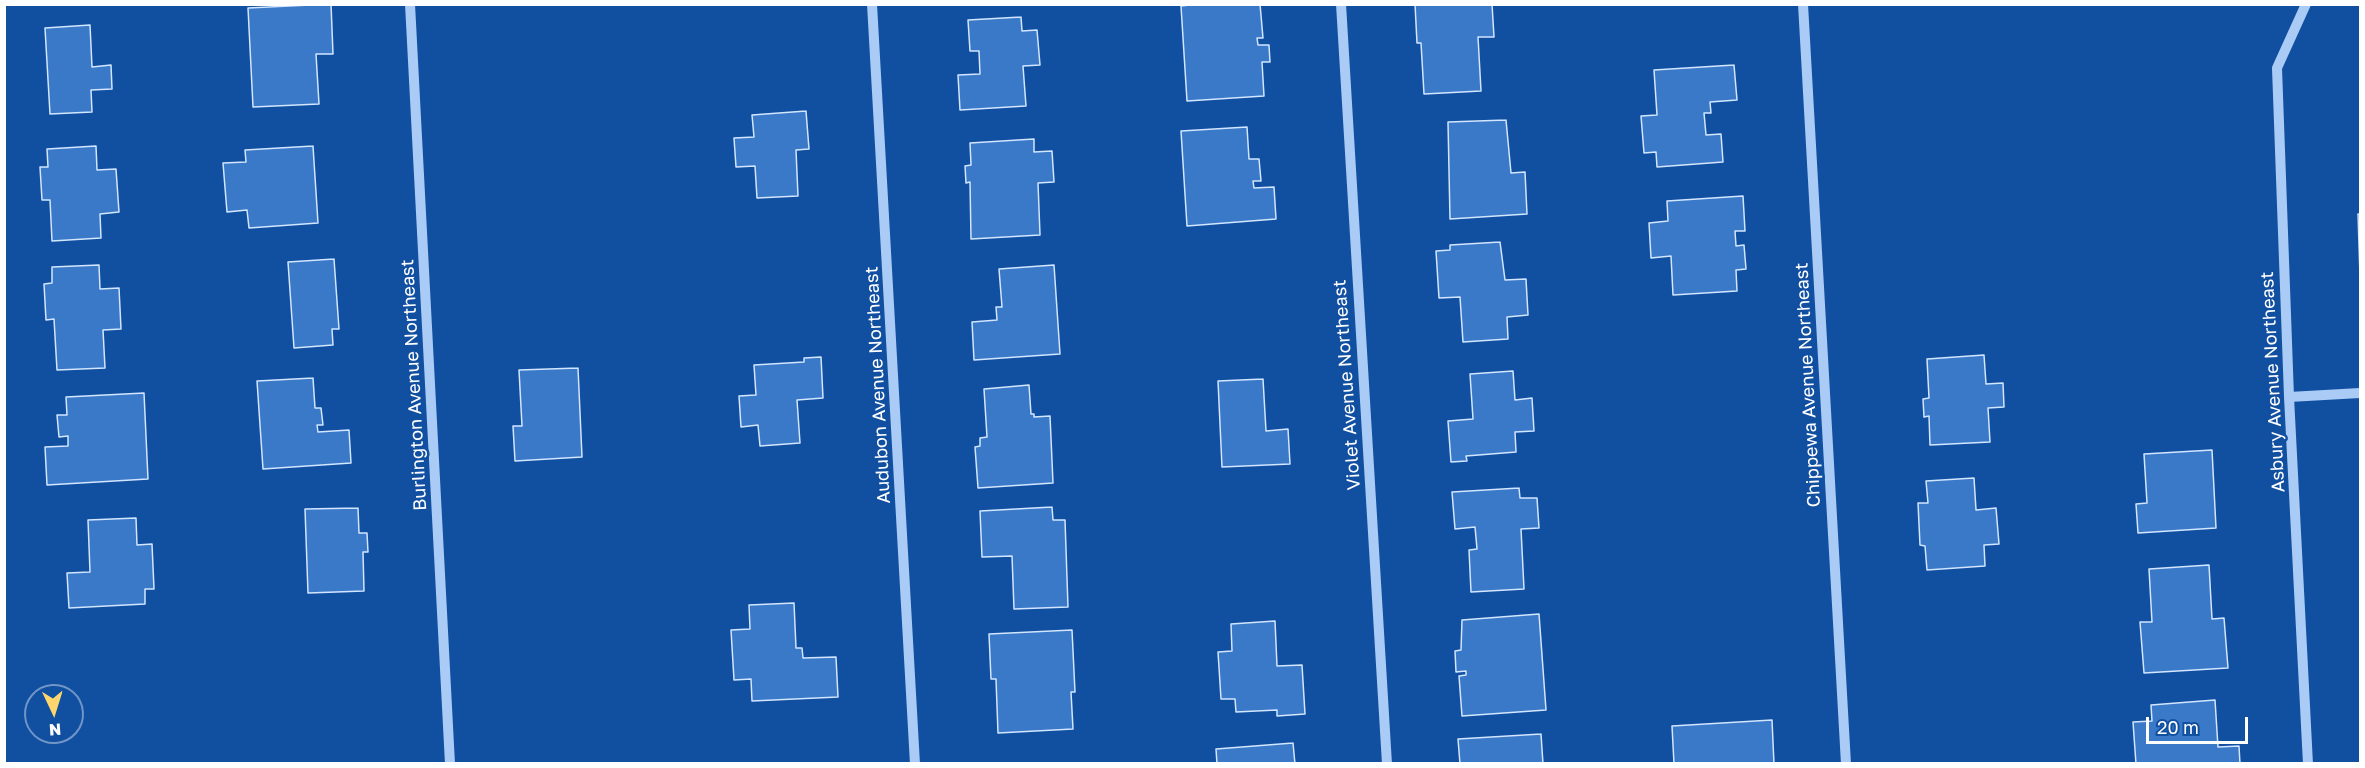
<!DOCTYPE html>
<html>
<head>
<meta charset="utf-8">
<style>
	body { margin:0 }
	#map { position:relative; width:2365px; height:768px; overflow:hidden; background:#114fa1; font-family:"Golos Text",sans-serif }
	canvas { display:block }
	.frame { position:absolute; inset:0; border:6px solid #fff; pointer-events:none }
	.north { position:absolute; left:24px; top:684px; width:60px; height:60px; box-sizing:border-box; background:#114fa1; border:2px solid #7095c7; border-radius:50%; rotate:176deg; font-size:16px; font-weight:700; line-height:24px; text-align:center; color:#fff }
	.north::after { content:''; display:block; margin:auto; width:21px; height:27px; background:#ffd66d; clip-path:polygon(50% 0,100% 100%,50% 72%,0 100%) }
	.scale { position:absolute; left:2146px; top:717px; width:102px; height:27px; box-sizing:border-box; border:3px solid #fff; border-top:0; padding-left:8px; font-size:18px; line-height:21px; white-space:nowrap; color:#fff; -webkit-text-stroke:4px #114fa1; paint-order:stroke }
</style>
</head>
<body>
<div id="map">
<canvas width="2365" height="768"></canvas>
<div class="frame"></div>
<div class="north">N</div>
<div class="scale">20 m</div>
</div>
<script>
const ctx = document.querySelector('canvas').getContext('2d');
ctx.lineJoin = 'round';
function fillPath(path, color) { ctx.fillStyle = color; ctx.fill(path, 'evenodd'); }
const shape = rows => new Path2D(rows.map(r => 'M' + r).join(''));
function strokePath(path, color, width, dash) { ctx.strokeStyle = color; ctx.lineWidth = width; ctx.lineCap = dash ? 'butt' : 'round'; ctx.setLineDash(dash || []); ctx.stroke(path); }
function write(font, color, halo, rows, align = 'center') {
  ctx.font = font + ' "Golos Text",sans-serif'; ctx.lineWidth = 5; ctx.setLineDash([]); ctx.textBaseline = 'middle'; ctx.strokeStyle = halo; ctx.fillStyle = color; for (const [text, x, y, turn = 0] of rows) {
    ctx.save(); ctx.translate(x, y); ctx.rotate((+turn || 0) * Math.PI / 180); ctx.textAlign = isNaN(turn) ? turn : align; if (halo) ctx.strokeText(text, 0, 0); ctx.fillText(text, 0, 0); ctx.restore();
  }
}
const building = shape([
	[331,4,333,54,316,54,319,104,253,107,248,8,331,4],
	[1198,4,1260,4,1263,38,1257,38,1258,45,1269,45,1270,62,1262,62,1264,96,1187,101,1181,6,1198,4],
	[1415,4,1492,4,1494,37,1478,37,1481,91,1424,94,1421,43,1417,43,1415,4],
	[1021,17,1022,31,1037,30,1040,65,1023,66,1026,106,960,110,958,75,980,74,979,51,970,51,968,20,1021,17],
	[90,25,92,67,111,65,112,89,91,90,92,112,50,114,45,28,90,25],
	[1734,65,1737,100,1710,102,1711,113,1704,113,1706,135,1721,134,1723,162,1657,167,1656,152,1644,153,1641,116,1657,115,1654,70,1734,65],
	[806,111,809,149,796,150,798,196,757,198,755,166,736,167,734,138,754,137,752,115,806,111],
	[1506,120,1511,173,1525,172,1527,214,1450,219,1448,122,1506,120],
	[1247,127,1249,159,1259,159,1261,181,1253,181,1254,188,1274,187,1276,219,1187,226,1181,131,1247,127],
	[1034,139,1034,152,1052,151,1054,182,1038,183,1040,235,971,239,970,182,966,183,965,166,971,165,970,143,1034,139],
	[96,146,97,170,116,169,119,212,100,214,101,238,52,241,50,200,42,200,40,167,48,167,47,149,96,146],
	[313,146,318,223,249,228,247,210,227,212,223,163,246,162,245,150,313,146],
	[1743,196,1745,231,1735,231,1736,246,1744,245,1746,269,1736,270,1737,291,1673,295,1671,256,1651,258,1649,223,1668,221,1667,201,1743,196],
	[2358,214,2360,214,2360,276,2358,214],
	[1500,242,1505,280,1526,279,1528,315,1507,317,1508,339,1463,342,1460,297,1439,298,1436,251,1450,250,1450,245,1500,242],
	[334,259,339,329,332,329,333,345,294,348,288,262,334,259],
	[99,265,100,289,119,288,121,329,103,330,105,368,57,370,54,319,46,320,44,284,52,283,52,267,99,265],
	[1054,265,1060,354,974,360,972,322,997,320,996,307,1002,307,999,269,1054,265],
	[1984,355,1986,384,2003,383,2004,407,1988,408,1990,442,1930,445,1929,416,1924,417,1923,399,1929,398,1927,359,1984,355],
	[821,357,823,398,797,400,800,443,760,446,758,425,741,427,739,396,756,395,754,365,804,362,804,358,821,357],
	[578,368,582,457,515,461,513,426,522,426,519,370,578,368],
	[1513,371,1515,400,1532,398,1534,431,1515,432,1516,452,1466,456,1467,461,1451,462,1448,421,1473,419,1470,374,1513,371],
	[313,378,315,408,321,408,323,425,317,425,318,432,349,430,351,463,263,469,257,381,313,378],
	[1263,379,1266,431,1288,429,1290,464,1222,467,1218,381,1263,379],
	[1029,385,1031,414,1034,414,1034,417,1050,416,1053,483,978,488,975,447,980,446,980,438,987,437,984,389,1029,385],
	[144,393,148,479,47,485,45,447,68,446,68,436,59,437,57,415,67,415,66,397,144,393],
	[2212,450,2216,528,2138,533,2136,504,2147,503,2144,454,2212,450],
	[1974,478,1976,510,1996,508,1999,544,1984,545,1985,566,1927,570,1925,546,1920,545,1918,503,1928,503,1926,481,1974,478],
	[1519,488,1520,498,1537,498,1539,528,1521,529,1524,589,1471,592,1469,550,1477,549,1475,527,1455,529,1452,492,1519,488],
	[1052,507,1053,520,1065,520,1068,607,1014,609,1012,556,982,557,980,511,1052,507],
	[358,508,359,533,367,533,368,552,363,552,364,591,308,593,305,509,358,508],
	[136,518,137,545,152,544,154,589,145,589,145,604,69,608,67,573,90,572,88,520,136,518],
	[2209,565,2212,619,2224,618,2228,668,2144,673,2140,622,2152,622,2149,569,2209,565],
	[794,603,796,648,802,648,803,658,836,657,838,697,752,701,751,679,734,680,731,630,750,629,749,605,794,603],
	[1539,614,1546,710,1462,716,1459,676,1466,675,1466,671,1456,672,1455,651,1461,650,1462,620,1539,614],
	[1275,621,1277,666,1302,665,1305,714,1277,716,1277,710,1236,712,1235,699,1221,699,1218,652,1232,651,1231,624,1275,621],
	[1072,630,1075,692,1071,692,1073,729,998,733,996,679,991,679,989,634,1072,630],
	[2215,700,2218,747,2239,746,2240,764,2136,764,2133,722,2152,721,2151,705,2215,700],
	[1772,720,1774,764,1674,764,1672,726,1772,720],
	[1541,734,1543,764,1460,764,1458,739,1541,734],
	[1293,743,1295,764,1217,764,1216,749,1293,743]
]);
fillPath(building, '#3a78c8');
strokePath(building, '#d2e6fe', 1.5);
strokePath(shape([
	[410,4,450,764],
	[872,4,915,764],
	[1341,4,1387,764],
	[1803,4,1846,764],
	[2306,4,2277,68,2289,397,2308,764],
	[2289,397,2360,393]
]), '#a9cbf5', 10);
write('18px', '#fff', '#114fa1', [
	["Asbury Avenue Northeast",2273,382,-93],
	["Burlington Avenue Northeast",414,385,-93],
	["Audubon Avenue Northeast",878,385,-93],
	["Violet Avenue Northeast",1347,385,-94],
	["Chippewa Avenue Northeast",1808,385,-93]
]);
</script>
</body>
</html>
